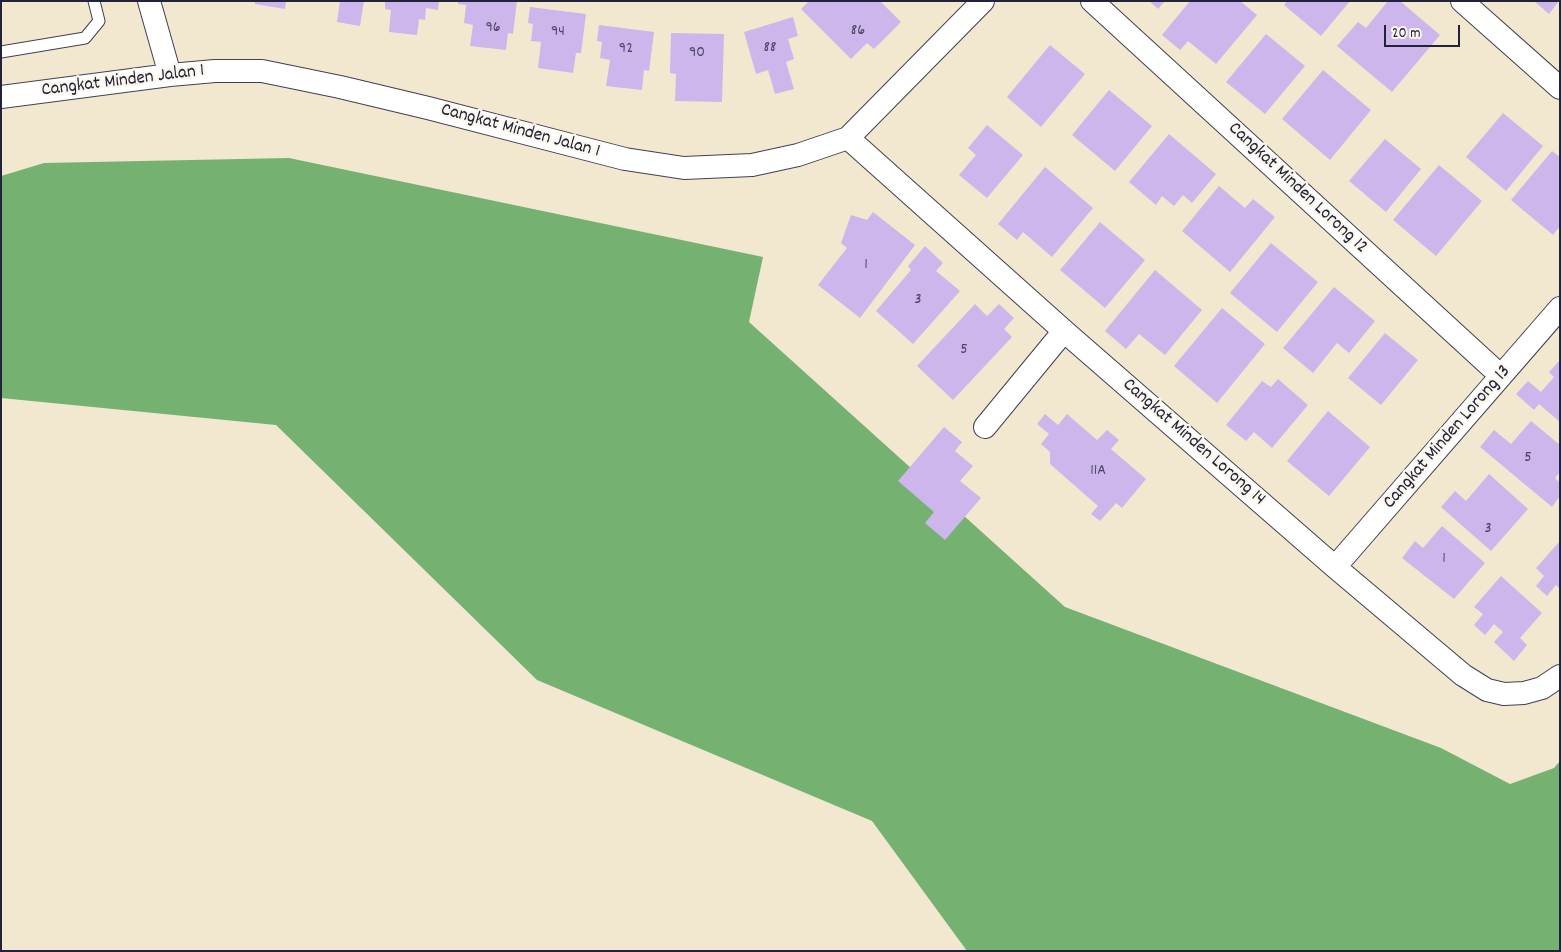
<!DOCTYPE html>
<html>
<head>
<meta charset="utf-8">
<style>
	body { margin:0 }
	#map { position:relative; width:1561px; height:952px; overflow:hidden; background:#f2e8cf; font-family:Dekko,sans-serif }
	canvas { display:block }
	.frame { position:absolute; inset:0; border:2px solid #22223b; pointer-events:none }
	.scale { position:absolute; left:1384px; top:25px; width:76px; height:22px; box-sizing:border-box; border:2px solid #22223b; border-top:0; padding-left:6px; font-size:15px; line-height:18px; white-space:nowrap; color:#22223b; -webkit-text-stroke:4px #fbf7ec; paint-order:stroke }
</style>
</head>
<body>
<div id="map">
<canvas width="1561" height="952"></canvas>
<div class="frame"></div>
<div class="scale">20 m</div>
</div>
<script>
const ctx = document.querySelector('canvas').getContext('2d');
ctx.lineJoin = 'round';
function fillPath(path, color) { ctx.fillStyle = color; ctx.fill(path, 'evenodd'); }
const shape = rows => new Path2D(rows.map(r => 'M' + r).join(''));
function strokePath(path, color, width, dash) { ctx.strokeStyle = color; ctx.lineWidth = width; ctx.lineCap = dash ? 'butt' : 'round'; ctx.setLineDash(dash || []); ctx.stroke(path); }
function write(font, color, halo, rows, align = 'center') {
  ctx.font = font + ' Dekko,sans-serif'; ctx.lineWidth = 4.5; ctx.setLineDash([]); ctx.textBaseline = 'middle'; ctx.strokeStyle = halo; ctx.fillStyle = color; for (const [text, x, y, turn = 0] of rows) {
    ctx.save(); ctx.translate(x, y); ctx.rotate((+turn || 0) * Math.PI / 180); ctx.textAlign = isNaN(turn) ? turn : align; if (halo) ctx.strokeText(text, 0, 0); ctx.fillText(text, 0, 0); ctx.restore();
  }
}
fillPath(shape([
	[289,158,763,257,749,322,1065,607,1441,748,1510,784,1554,768,1560,761,1560,951,967,951,872,821,537,680,276,425,1,398,1,176,44,163]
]), '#75b272');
fillPath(shape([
	[255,1,286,1,285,9,255,4],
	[340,1,364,1,360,26,337,22],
	[385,1,439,1,438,10,426,8,425,20,419,19,417,35,389,32,391,10,385,9],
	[458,1,517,1,513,34,508,33,506,50,470,46,473,25,464,23,466,5,458,4],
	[809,1,880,1,901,22,874,49,867,43,851,59,801,9],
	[1149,1,1165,1,1158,9],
	[1190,1,1240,1,1257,15,1216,64,1188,41,1180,50,1162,35],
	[1287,1,1350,1,1321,36,1284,5],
	[1388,1,1400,1,1440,35,1392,92,1337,46,1358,22,1366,28],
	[1534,1,1559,1,1549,14],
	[530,7,586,14,581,53,576,53,573,73,538,68,541,42,531,41,533,24,528,23],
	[793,17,798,36,788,39,794,59,786,62,794,89,775,94,768,70,756,74,744,32],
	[599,25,654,32,649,71,644,70,642,90,606,86,610,60,600,58,602,42,597,41],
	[671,33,724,34,722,102,675,101,676,74,670,73],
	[1266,34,1305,66,1265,114,1226,82],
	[1050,45,1085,74,1041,127,1007,97],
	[1323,70,1371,110,1330,160,1282,119],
	[1109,90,1152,126,1115,171,1072,135],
	[1503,113,1543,146,1506,191,1466,157],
	[987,125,1023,155,987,198,959,175,976,155,968,148],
	[1169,134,1216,174,1192,203,1183,195,1174,206,1162,196,1156,205,1129,182],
	[1385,139,1421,169,1386,212,1349,181],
	[1552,151,1560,157,1560,226,1553,235,1511,200],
	[1439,165,1482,201,1436,256,1393,220],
	[1045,167,1093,208,1052,257,1023,232,1017,240,998,224],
	[1219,186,1245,208,1253,199,1275,217,1230,272,1182,231],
	[873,212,915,245,860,318,818,285,847,248,841,243,851,215,867,220],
	[1100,222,1145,260,1105,308,1060,270],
	[1271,243,1318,282,1277,332,1230,293],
	[925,246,943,263,936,271,960,291,913,344,876,311,911,270,908,266],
	[1155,270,1202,310,1165,355,1139,334,1126,349,1105,331],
	[1334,287,1375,321,1349,353,1337,343,1313,373,1283,348],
	[975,304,987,316,999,304,1014,318,1004,329,1012,337,953,400,917,366],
	[1222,308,1265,344,1217,403,1174,366],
	[1385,333,1418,360,1381,405,1348,378],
	[1560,360,1560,422,1539,404,1534,410,1516,394,1528,381,1541,392,1554,377,1549,372],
	[1278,379,1308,405,1272,448,1254,432,1246,441,1226,425,1262,381,1271,387],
	[1328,411,1370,447,1329,496,1287,461],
	[1045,414,1058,425,1067,414,1097,440,1107,430,1119,440,1111,449,1146,479,1122,508,1116,503,1100,521,1091,514,1098,506,1050,464,1050,452,1041,444,1049,434,1037,424],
	[1531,421,1560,445,1560,472,1555,478,1560,483,1560,496,1552,507,1480,447,1494,430,1511,444],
	[944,427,962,442,955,451,973,466,960,481,981,498,945,540,925,523,934,512,898,481],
	[1489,474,1528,509,1491,551,1441,507,1455,491,1466,501],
	[1442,526,1485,563,1454,599,1402,558,1415,541,1423,548],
	[1560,541,1560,589,1556,585,1547,596,1536,586,1544,576,1536,568],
	[1501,576,1542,613,1520,638,1527,645,1514,661,1494,642,1503,632,1494,624,1485,635,1474,625,1483,614,1474,607]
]), '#ccb6eb');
const lane = shape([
	[1,52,85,38,99,21,94,1]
]);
const street = shape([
	[149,1,170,75],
	[1092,1,1501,376],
	[1462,1,1560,88],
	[1,97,170,75,215,71,262,71,340,87,428,108,625,159,684,168,752,165,798,155,848,138,983,1],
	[848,138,1064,331,1335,567,1463,675,1487,690,1504,694,1524,693,1542,688,1560,676],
	[985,427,1064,331],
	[1335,567,1560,308]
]);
strokePath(lane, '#414051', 13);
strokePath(street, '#414051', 24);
strokePath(lane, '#fff', 11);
strokePath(street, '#fff', 22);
write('16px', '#4c4767', null, [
	["96",493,29],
	["86",858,32],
	["94",558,33],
	["88",770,49],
	["92",626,50],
	["90",697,54],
	["1",866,266],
	["3",918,301],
	["5",964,351],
	["5",1528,459],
	["11A",1098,472],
	["3",1488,530],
	["1",1444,560]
]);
write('19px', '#22223b', '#fbf7ec', [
	["Cangkat Minden Jalan 1",123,82,-7],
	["Cangkat Minden Jalan 1",520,132,15],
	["Cangkat Minden Lorong 12",1297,189,43],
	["Cangkat Minden Lorong 13",1448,438,-49],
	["Cangkat Minden Lorong 14",1193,443,41]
]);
</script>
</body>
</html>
